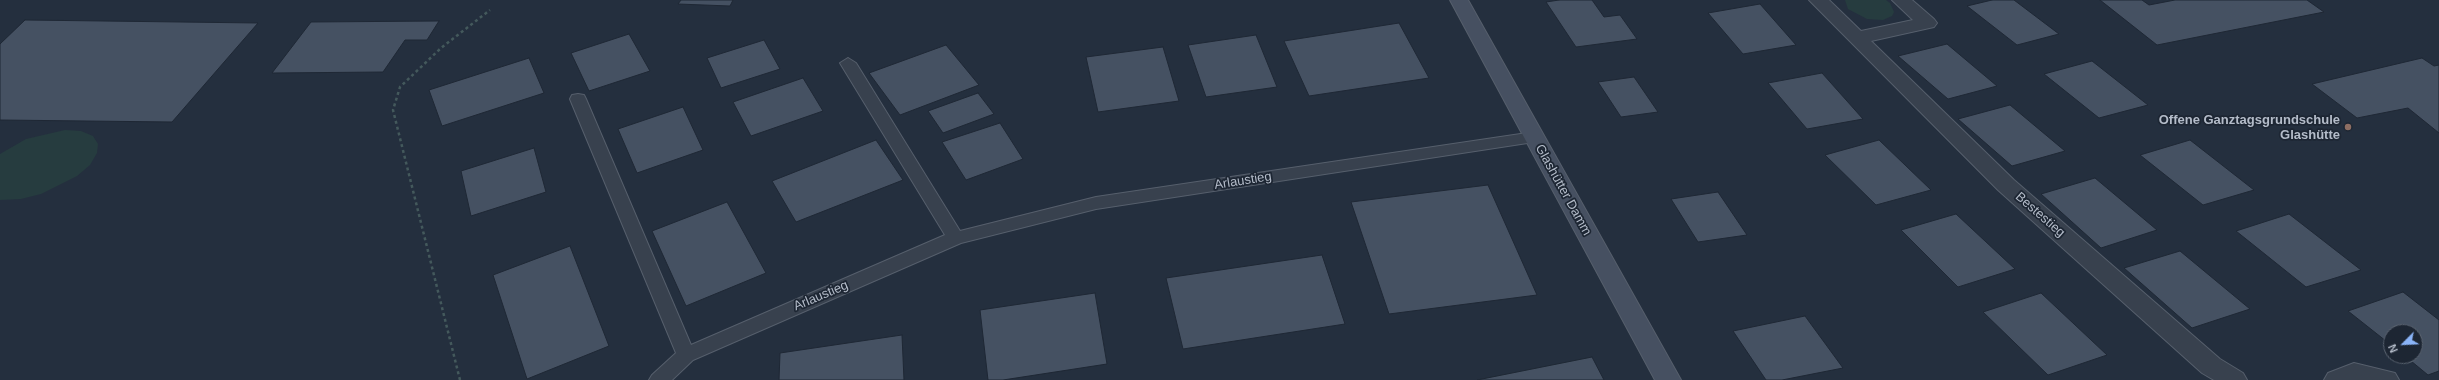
<!DOCTYPE html>
<html>
<head>
<meta charset="utf-8">
<style>
	body { margin:0 }
	#map { position:relative; width:2439px; height:380px; overflow:hidden; background:#242f3e; font-family:Helvetica,sans-serif }
	canvas { display:block }
	.north { position:absolute; left:2383px; top:324px; width:40px; height:40px; box-sizing:border-box; background:#1d2633; border:1px solid #59626f; border-radius:50%; rotate:246deg; font-size:11px; font-weight:700; line-height:16px; text-align:center; color:#b4bcc9 }
	.north::after { content:''; display:block; margin:auto; width:14px; height:18px; background:#8ab4f8; clip-path:polygon(50% 0,100% 100%,50% 72%,0 100%) }
</style>
</head>
<body>
<div id="map">
<canvas width="2439" height="380"></canvas>
<div class="north">N</div>
</div>
<script>
const ctx = document.querySelector('canvas').getContext('2d');
ctx.lineJoin = 'round';
function fillPath(path, color) { ctx.fillStyle = color; ctx.fill(path, 'evenodd'); }
const shape = rows => new Path2D(rows.map(r => 'M' + r).join(''));
function strokePath(path, color, width, dash) { ctx.strokeStyle = color; ctx.lineWidth = width; ctx.lineCap = dash ? 'butt' : 'round'; ctx.setLineDash(dash || []); ctx.stroke(path); }
function write(font, color, halo, rows, align = 'center') {
  ctx.font = font + ' Helvetica,sans-serif'; ctx.lineWidth = 3.5; ctx.setLineDash([]); ctx.textBaseline = 'middle'; ctx.strokeStyle = halo; ctx.fillStyle = color; for (const [text, x, y, turn = 0] of rows) {
    ctx.save(); ctx.translate(x, y); ctx.rotate((+turn || 0) * Math.PI / 180); ctx.textAlign = isNaN(turn) ? turn : align; if (halo) ctx.strokeText(text, 0, 0); ctx.fillText(text, 0, 0); ctx.restore();
  }
}
fillPath(shape([
	[1845,0,1886,0,1890,3,1894,12,1892,16,1883,20,1867,19,1848,9],
	[65,130,81,131,93,136,98,144,97,153,90,165,77,176,41,194,21,199,0,200,0,154,26,139]
]), '#263c3f');
const building = shape([
	[681,0,733,0,730,6,678,4,681,0],
	[1559,0,1592,0,1604,17,1620,15,1637,39,1576,47,1546,2,1559,0],
	[1992,0,2014,0,2059,34,2017,45,1967,6,1992,0],
	[2100,0,2142,0,2149,5,2175,0,2307,0,2324,12,2157,45,2100,0],
	[1760,4,1796,45,1743,54,1708,13,1760,4],
	[25,20,258,23,172,122,0,120,0,44,25,20],
	[439,21,427,40,405,40,383,72,272,73,311,22,439,21],
	[1399,23,1429,78,1309,96,1284,41,1399,23],
	[629,34,650,71,589,91,571,53,629,34],
	[1256,35,1277,87,1206,97,1188,45,1256,35],
	[764,40,780,69,721,88,707,58,764,40],
	[1947,44,1997,86,1948,99,1898,56,1947,44],
	[946,45,979,85,900,115,869,73,946,45],
	[1163,47,1179,101,1098,112,1086,57,1163,47],
	[529,58,544,93,442,126,429,90,529,58],
	[2422,58,2434,66,2439,65,2439,133,2408,108,2357,118,2312,84,2422,58],
	[2092,61,2148,105,2099,118,2044,74,2092,61],
	[1822,73,1863,119,1807,129,1768,83,1822,73],
	[1634,77,1658,112,1621,117,1598,82,1634,77],
	[803,78,823,111,751,136,733,102,803,78],
	[978,93,994,114,943,133,928,111,978,93],
	[2010,105,2065,151,2012,166,1958,119,2010,105],
	[683,107,703,150,637,173,618,129,683,107],
	[1000,123,1023,159,966,180,942,142,1000,123],
	[876,140,903,180,796,222,772,181,876,140],
	[1879,140,1931,190,1876,205,1825,155,1879,140],
	[2190,140,2254,190,2203,205,2140,155,2190,140],
	[534,148,546,192,471,216,461,171,534,148],
	[2095,178,2157,230,2101,248,2041,194,2095,178],
	[1488,185,1537,295,1389,314,1351,202,1488,185],
	[1718,192,1747,235,1698,242,1671,199,1718,192],
	[727,202,766,273,686,306,652,231,727,202],
	[1956,214,2015,269,1958,287,1901,230,1956,214],
	[2289,214,2361,270,2306,287,2236,231,2289,214],
	[570,246,609,346,527,379,493,275,570,246],
	[2180,251,2250,309,2192,328,2124,268,2180,251],
	[1322,255,1345,324,1183,349,1166,278,1322,255],
	[2403,292,2439,320,2439,371,2428,375,2405,356,2415,356,2415,332,2391,332,2391,345,2348,311,2403,292],
	[1095,293,1107,364,1003,380,988,380,980,310,1095,293],
	[2041,293,2107,355,2048,375,1983,312,2041,293],
	[1805,316,1843,368,1782,380,1766,380,1733,331,1805,316],
	[902,335,904,380,779,380,780,353,902,335],
	[1592,357,1604,380,1477,380,1592,357]
]);
fillPath(building, '#455162');
strokePath(building, '#1f2835', 1);
const lane = shape([
	[848,58,856,63,960,231,1096,197,1534,132,1540,133,1542,137,1540,141,1534,142,1096,209,961,243,693,360,672,380,649,380,652,375,676,353,570,99,572,95,578,94,584,95,586,99,691,345,945,235,840,63,848,58]
]);
const street = shape([
	[1809,0,1829,0,1861,31,1913,20,1892,0,1912,0,1934,19,1937,23,1934,27,1871,41,2014,180,2220,359,2243,373,2247,380,2214,380,2202,373,1998,190,1809,0],
	[2354,363,2395,373,2399,380,2324,380,2328,373,2354,363]
]);
const secondary = shape([
	[1450,0,1468,0,1681,380,1655,380,1450,0]
]);
strokePath(lane, '#565f6c', 2);
strokePath(street, '#565f6c', 2);
strokePath(secondary, '#565f6c', 2);
strokePath(shape([
	[460,380,393,110,400,87,441,48,490,10]
]), '#44595c', 2.5, [3, 3]);
fillPath(lane, '#38414e');
fillPath(street, '#38414e');
fillPath(secondary, '#465061');
for (const [x, y, r, color] of [
	[2348,127,4,"#8d6e63"]
]) { const dot = new Path2D(); dot.arc(x, y, r, 0, 2 * Math.PI); ctx.fillStyle = color; ctx.fill(dot); strokePath(dot, '#1d2633', 1.5); }
write('bold 13px', '#b4bcc9', '#1d2633', [
	["Offene Ganztagsgrundschule",2340,120],
	["Glashütte",2340,135]
], 'right');
write('13px', '#b4bcc9', '#1d2633', [
	["Arlaustieg",1243,181,-9],
	["Glashütter Damm",1563,190,61],
	["Bestestieg",2040,215,41],
	["Arlaustieg",821,296,-23]
]);
</script>
</body>
</html>
